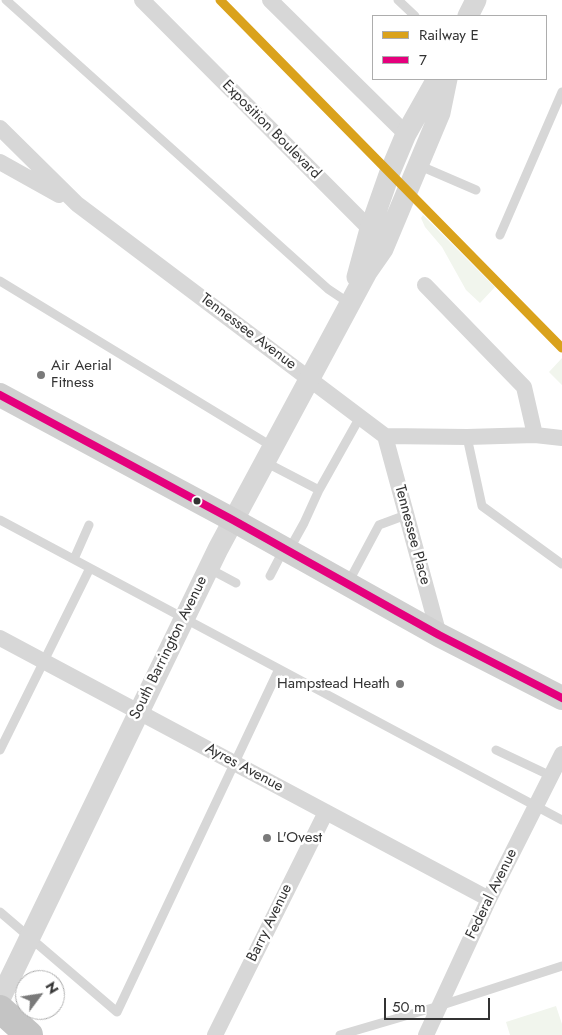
<!DOCTYPE html>
<html>
<head>
<meta charset="utf-8">
<style>
	body { margin:0 }
	#map { position:relative; width:562px; height:1035px; overflow:hidden; background:#fff; font-family:Jost,sans-serif }
	canvas { display:block }
	.legend { position:absolute; left:372px; top:15px; width:175px; height:65px; box-sizing:border-box; background:#fff; border:1px solid #adadad; margin:0; padding:6px 9px; list-style:none; font-size:15px; color:#333 }
	.legend li { display:flex; align-items:center; gap:10px; height:25px }
	.legend b { width:25px; border:1px solid #adadad }
	.north { position:absolute; left:15px; top:970px; width:50px; height:50px; box-sizing:border-box; background:#fff; border:1px solid #adadad; border-radius:50%; rotate:59deg; font-size:14px; font-weight:700; line-height:20px; text-align:center; color:#333 }
	.north::after { content:''; display:block; margin:auto; width:18px; height:22px; background:#7a7a7a; clip-path:polygon(50% 0,100% 100%,50% 72%,0 100%) }
	.scale { position:absolute; left:384px; top:998px; width:106px; height:22px; box-sizing:border-box; border:2px solid #333; border-top:0; padding-left:6px; font-size:15px; line-height:18px; white-space:nowrap; color:#333; -webkit-text-stroke:4px #fff; paint-order:stroke }
</style>
</head>
<body>
<div id="map">
<canvas width="562" height="1035"></canvas>
<ul class="legend">
<li><b style="height:6px;background:#daa21c"></b>Railway E</li>
<li><b style="height:6px;background:#e5007d"></b>7</li>
</ul>
<div class="north">N</div>
<div class="scale">50 m</div>
</div>
<script>
const ctx = document.querySelector('canvas').getContext('2d');
ctx.lineJoin = 'round';
function fillPath(path, color) { ctx.fillStyle = color; ctx.fill(path, 'evenodd'); }
const shape = rows => new Path2D(rows.map(r => 'M' + r).join(''));
function strokePath(path, color, width, dash) { ctx.strokeStyle = color; ctx.lineWidth = width; ctx.lineCap = dash ? 'butt' : 'round'; ctx.setLineDash(dash || []); ctx.stroke(path); }
function write(font, color, halo, rows, align = 'center') {
  ctx.font = font + ' Jost,sans-serif'; ctx.lineWidth = 5; ctx.setLineDash([]); ctx.textBaseline = 'middle'; ctx.strokeStyle = halo; ctx.fillStyle = color; for (const [text, x, y, turn = 0] of rows) {
    ctx.save(); ctx.translate(x, y); ctx.rotate((+turn || 0) * Math.PI / 180); ctx.textAlign = isNaN(turn) ? turn : align; if (halo) ctx.strokeText(text, 0, 0); ctx.fillText(text, 0, 0); ctx.restore();
  }
}
fillPath(shape([
	[423,215,495,287,480,303,466,290,442,247,425,227,421,218],
	[562,358,562,385,549,372],
	[556,1006,562,1024,562,1035,510,1035,506,1022]
]), '#f1f5ed');
strokePath(shape([
	[6,0,328,289,349,303],
	[398,0,415,16],
	[418,165,476,190],
	[500,235,562,92],
	[0,281,273,447],
	[467,437,482,506,562,564],
	[265,462,319,490,360,417],
	[0,520,562,820],
	[289,550,304,523,319,490],
	[74,559,89,525],
	[208,568,236,583],
	[270,576,284,549],
	[348,583,379,525,406,515],
	[0,750,90,568],
	[496,750,551,776],
	[0,912,117,1012,279,669],
	[340,1035,439,1006,562,966]
]), '#d7d7d7', 9);
strokePath(shape([
	[142,0,370,229,372,238],
	[270,0,406,134],
	[0,128,77,204,385,436,467,437,535,435],
	[0,162,59,195],
	[425,285,524,387,535,435,562,438],
	[385,436,439,635],
	[0,638,489,899],
	[215,1035,326,812],
	[426,1035,489,899,562,754]
]), '#d7d7d7', 16);
strokePath(shape([
	[468,16,476,0],
	[357,277,370,229,390,172,406,134,437,79],
	[0,999,218,549,367,272,383,249,440,113,447,79]
]), '#d7d7d7', 21);
strokePath(shape([
	[0,395,233,520,439,635,562,698]
]), '#d0d0d0', 24);
strokePath(shape([
	[0,1009,29,1035]
]), '#c4c4c4', 28);
strokePath(shape([
	[0,395,233,520,439,635,562,698]
]), '#e5007d', 8);
strokePath(shape([
	[220,0,562,348]
]), '#daa21c', 9);
for (const [x, y, r, color] of [
	[41,375,5,"#7a7a7a"],
	[197,501,4.5,"#333"],
	[400,684,5,"#7a7a7a"],
	[267,838,5,"#7a7a7a"]
]) { const dot = new Path2D(); dot.arc(x, y, r, 0, 2 * Math.PI); ctx.fillStyle = color; ctx.fill(dot); strokePath(dot, '#fff', 2); }
write('15px', '#333', '#fff', [
	["Exposition Boulevard",271,130,45],
	["Tennessee Avenue",248,332,37],
	["Tennessee Place",412,535,75],
	["South Barrington Avenue",169,648,-64],
	["Ayres Avenue",244,768,28],
	["Federal Avenue",492,894,-64],
	["Barry Avenue",270,923,-64]
]);
write('15px', '#333', '#fff', [
	["Air Aerial",51,366],
	["Fitness",51,383],
	["Hampstead Heath",390,684,"right"],
	["L'Ovest",277,838]
], 'left');
</script>
</body>
</html>
